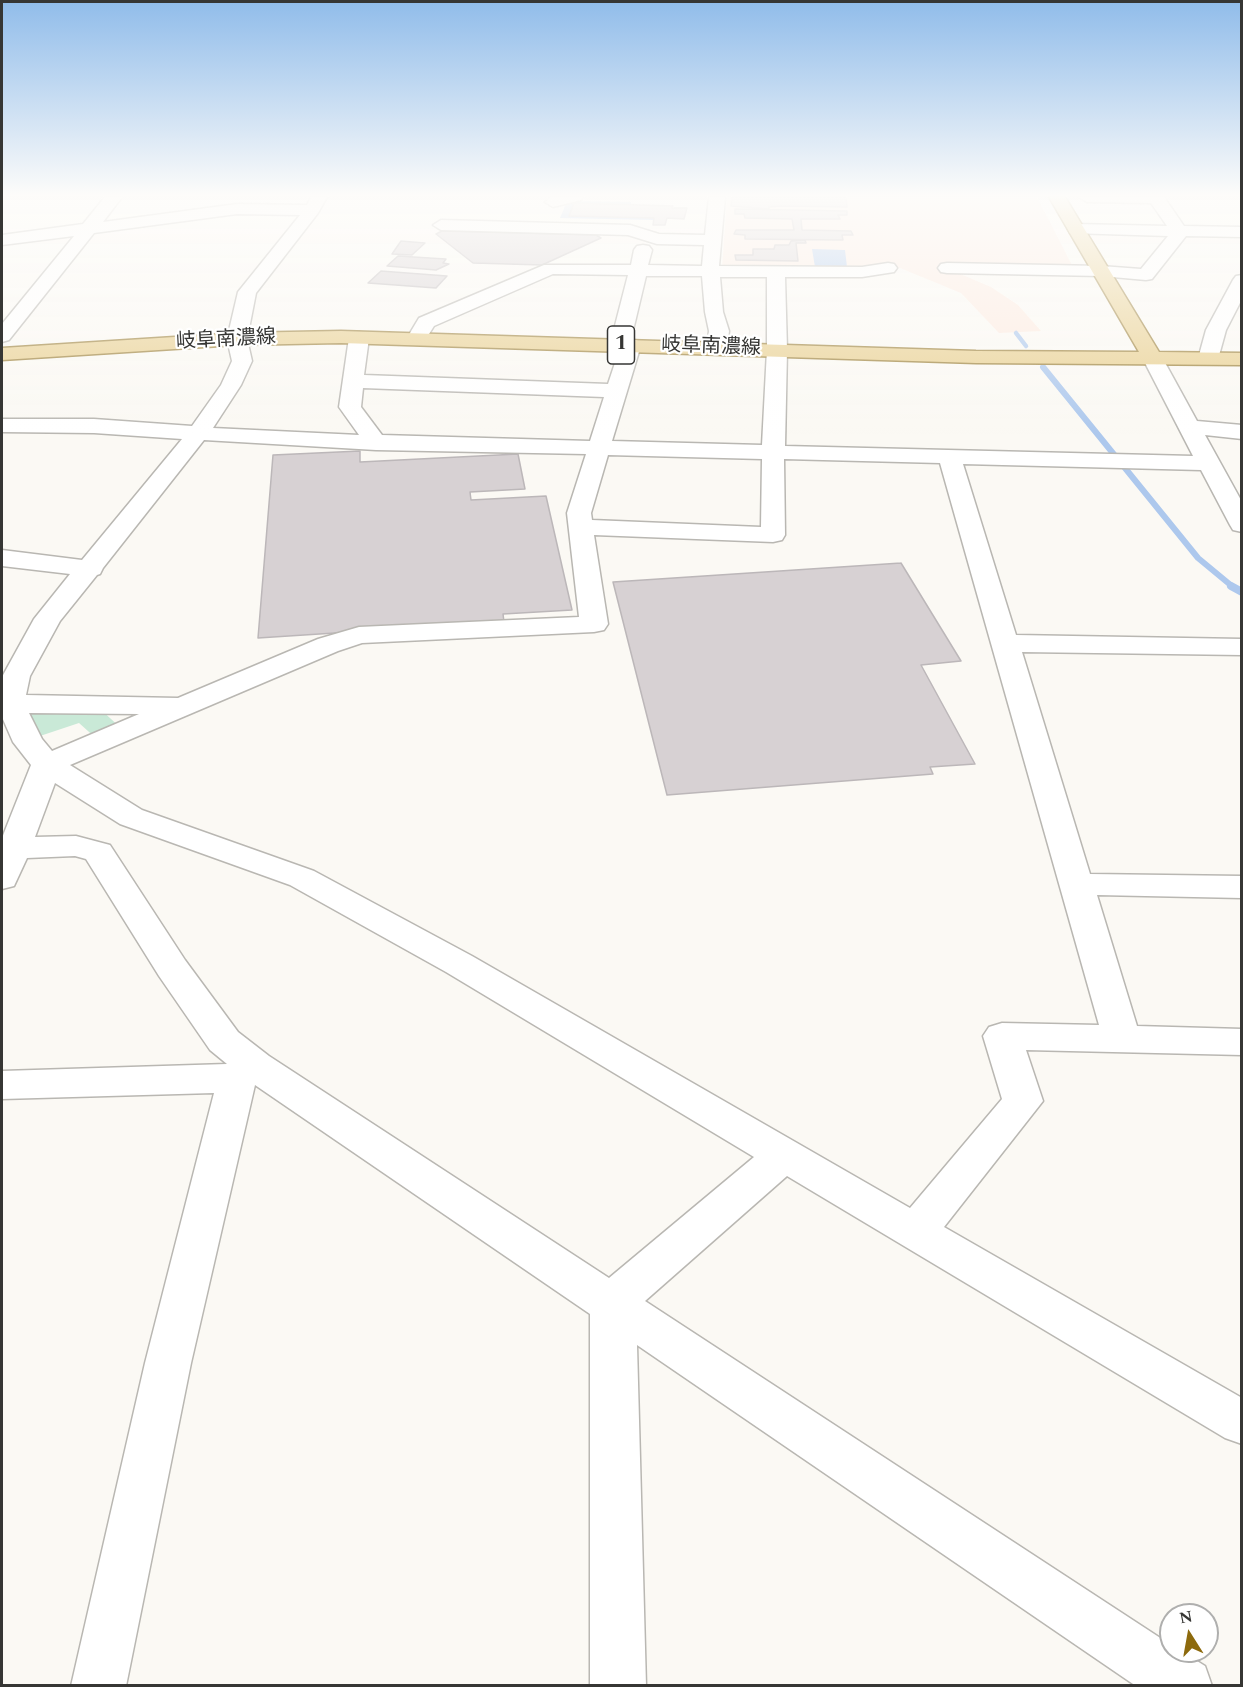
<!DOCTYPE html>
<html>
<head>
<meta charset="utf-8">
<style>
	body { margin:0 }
	#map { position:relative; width:1243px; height:1687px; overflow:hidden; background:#fbf9f4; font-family:Spectral,serif }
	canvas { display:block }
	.frame { position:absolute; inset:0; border:3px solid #363634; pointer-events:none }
	.north { position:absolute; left:1159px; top:1603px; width:60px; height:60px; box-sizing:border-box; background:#fff; border:2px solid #afafae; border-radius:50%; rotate:349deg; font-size:16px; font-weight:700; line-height:24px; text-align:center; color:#363634 }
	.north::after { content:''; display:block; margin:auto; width:21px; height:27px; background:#8d6a0d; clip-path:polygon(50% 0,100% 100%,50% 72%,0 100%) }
</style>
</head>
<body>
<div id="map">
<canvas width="1243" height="1687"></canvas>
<div class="frame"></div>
<div class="north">N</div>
</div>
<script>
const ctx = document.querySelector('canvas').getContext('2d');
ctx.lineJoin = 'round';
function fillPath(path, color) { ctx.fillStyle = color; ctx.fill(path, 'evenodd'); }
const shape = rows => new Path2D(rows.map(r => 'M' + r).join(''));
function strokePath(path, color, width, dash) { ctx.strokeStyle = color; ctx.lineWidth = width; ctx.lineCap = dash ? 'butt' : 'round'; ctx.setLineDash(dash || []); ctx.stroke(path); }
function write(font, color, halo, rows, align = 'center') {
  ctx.font = font + ' Spectral,"Noto Sans JP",serif'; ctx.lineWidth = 4.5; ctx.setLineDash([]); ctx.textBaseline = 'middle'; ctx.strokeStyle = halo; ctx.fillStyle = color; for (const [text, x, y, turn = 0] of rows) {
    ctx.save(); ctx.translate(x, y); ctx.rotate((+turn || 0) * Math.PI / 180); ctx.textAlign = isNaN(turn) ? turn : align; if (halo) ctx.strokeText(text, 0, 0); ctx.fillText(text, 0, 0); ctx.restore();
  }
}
fillPath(shape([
	[727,197,1037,197,1074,269,944,267,991,287,1018,305,1041,331,999,333,961,293,895,266,860,270,722,268]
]), '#fdebe1');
fillPath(shape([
	[18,706,98,707,123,730,98,740,79,723,34,738]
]), '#c9e9d7');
fillPath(shape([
	[567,201,631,202,631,205,574,203,569,216,654,218,654,220,560,218],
	[812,249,845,250,847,267,815,267]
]), '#adc8ed');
strokePath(shape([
	[1016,333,1026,346],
	[1043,367,1044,369]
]), '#adc8ed', 4.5);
strokePath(shape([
	[1043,367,1198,558,1233,587]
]), '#adc8ed', 6);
strokePath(shape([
	[1231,586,1242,592]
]), '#adc8ed', 8);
const building = shape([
	[732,197,846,197,847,207,781,206,769,207,769,209,731,206,732,197],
	[574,203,673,206,672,208,687,208,684,219,667,218,665,225,653,225,654,218,569,216,574,203],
	[735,209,847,211,847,215,838,215,840,219,801,219,802,230,851,231,853,235,842,235,843,240,745,239,745,235,734,234,736,230,794,230,792,219,745,218,744,214,735,214,735,209],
	[442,231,596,235,601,238,542,265,473,263,436,234,442,231],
	[805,240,806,243,796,243,798,261,736,260,735,255,753,255,753,249,774,249,775,245,789,245,791,241,805,240],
	[401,241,425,243,412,255,392,254,401,241],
	[398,256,446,259,443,263,449,264,436,270,387,266,398,256],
	[381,271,447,276,436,288,368,283,381,271],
	[360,451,360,462,518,454,525,489,470,492,471,500,546,496,572,610,503,614,504,622,258,638,273,455,360,451],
	[901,563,961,661,921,665,975,764,930,767,933,774,667,795,613,582,901,563]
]);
fillPath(building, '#d7d1d3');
strokePath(building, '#bcb7b9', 1.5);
const minor = shape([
	[105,197,122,197,103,222,237,204,307,205,311,197,327,197,318,213,256,293,247,339,252,361,241,385,213,428,359,435,339,407,349,338,352,334,359,332,366,334,369,338,364,375,608,384,619,351,613,349,610,345,628,275,553,274,434,326,424,342,410,342,407,338,419,318,544,265,631,265,634,250,637,246,643,245,649,246,652,250,648,265,702,266,704,245,657,244,628,235,441,230,433,225,441,220,630,225,659,234,705,235,709,197,725,197,719,266,862,267,888,263,894,264,897,268,894,272,862,277,785,277,787,350,785,446,1193,456,1143,359,1146,355,1153,353,1160,355,1163,359,1197,421,1242,425,1242,439,1205,435,1242,502,1242,532,1233,530,1230,525,1201,470,963,464,1016,635,1242,639,1242,655,1022,652,1090,874,1242,876,1242,898,1097,895,1137,1026,1242,1029,1242,1055,1026,1050,1043,1101,944,1227,1242,1398,1242,1444,1225,1438,787,1176,645,1301,1171,1645,1171,1651,1181,1651,1205,1666,1212,1686,1136,1686,637,1345,646,1686,590,1686,590,1314,255,1085,191,1363,126,1686,71,1686,145,1363,214,1093,2,1099,2,1071,227,1064,210,1050,159,976,86,859,75,856,27,858,14,886,2,889,2,838,31,765,13,742,2,717,2,677,34,619,70,574,2,566,2,550,82,560,182,439,94,433,2,432,2,419,94,419,192,426,221,385,232,361,227,339,238,292,300,215,237,214,94,233,9,340,2,342,2,324,74,236,2,245,2,235,83,224,105,197],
	[646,276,702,276,705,312,709,331,707,348,710,352,717,354,724,352,727,348,729,331,723,312,720,277,767,277,767,350,762,445,612,441,641,345,638,341,631,339,646,276],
	[363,388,604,397,590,441,382,435,361,407,363,388],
	[204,440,376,450,586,454,567,513,579,617,359,627,318,639,178,698,26,695,30,676,60,621,97,575,100,574,103,568,204,440],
	[608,455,762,459,761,527,592,520,591,513,608,455],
	[784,459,940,463,1099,1025,1002,1023,989,1027,983,1036,1002,1099,910,1208,472,956,314,871,142,810,70,765,338,651,362,643,594,632,604,630,608,624,594,535,773,542,782,540,785,535,784,459],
	[29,713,139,714,52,751,42,739,29,713],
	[55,783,120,824,290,885,446,972,754,1157,609,1278,269,1056,238,1032,185,960,110,845,76,836,35,837,55,783],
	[552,197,583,197,581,200,553,207,545,202,552,197],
	[1079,197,1164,197,1184,226,1242,227,1242,237,1186,236,1152,279,1146,280,1101,276,947,273,941,272,938,268,941,264,947,263,1101,266,1141,269,1168,236,1070,233,1068,229,1076,224,1167,226,1151,203,1087,202,1079,197],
	[1242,275,1242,299,1226,330,1218,359,1215,363,1201,363,1198,359,1206,330,1233,280,1236,276,1242,275]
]);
const major = shape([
	[1049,197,1065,197,1159,352,1242,353,1242,365,976,363,341,343,237,345,2,360,2,348,237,333,341,331,976,351,1139,352,1049,197]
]);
strokePath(minor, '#b9b7b2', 3);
strokePath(major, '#a18744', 3);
fillPath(minor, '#fff');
fillPath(major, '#e9d194');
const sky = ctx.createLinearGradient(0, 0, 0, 434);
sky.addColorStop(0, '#90bcea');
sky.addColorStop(0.45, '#fdfcfa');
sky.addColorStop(1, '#fdfcfa00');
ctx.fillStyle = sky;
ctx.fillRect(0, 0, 1243, 434);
write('20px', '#363634', '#fff', [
	["岐阜南濃線",226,341,-3],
	["岐阜南濃線",711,348,2]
]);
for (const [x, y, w] of [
	[621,345,27]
]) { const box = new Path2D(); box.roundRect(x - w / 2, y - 19, w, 38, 4.5); ctx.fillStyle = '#fff'; ctx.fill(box); strokePath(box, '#363634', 1.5); }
write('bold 22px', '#363634', null, [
	["1",621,345]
]);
</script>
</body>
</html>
